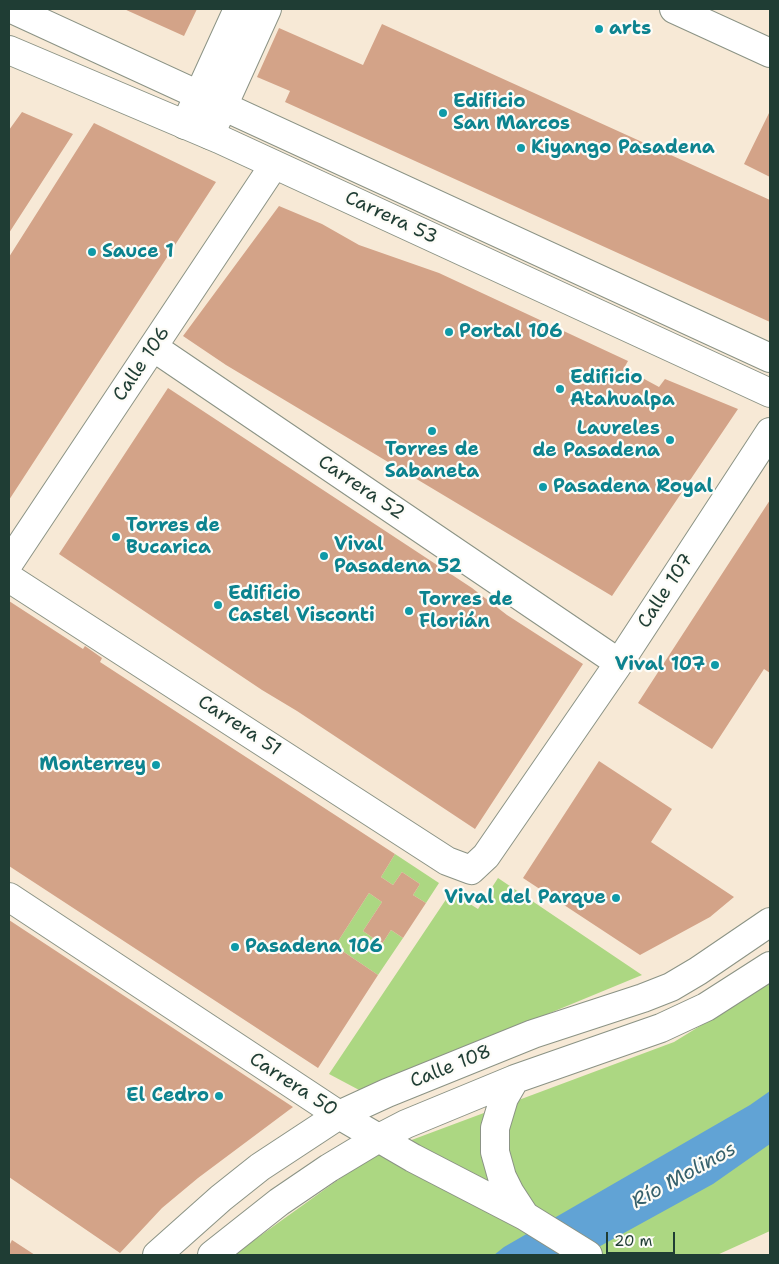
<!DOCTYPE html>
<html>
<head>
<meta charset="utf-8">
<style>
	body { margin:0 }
	#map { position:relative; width:779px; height:1264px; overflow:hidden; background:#f7e9d6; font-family:"Shantell Sans",sans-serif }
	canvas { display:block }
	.frame { position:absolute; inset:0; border:10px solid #1f3d34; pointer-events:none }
	.scale { position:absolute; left:606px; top:1232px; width:69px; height:22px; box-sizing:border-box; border:2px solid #1f3d34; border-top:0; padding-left:6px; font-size:15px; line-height:18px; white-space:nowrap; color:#1f3d34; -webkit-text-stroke:4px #fdfcf7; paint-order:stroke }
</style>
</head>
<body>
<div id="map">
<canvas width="779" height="1264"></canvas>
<div class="frame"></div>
<div class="scale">20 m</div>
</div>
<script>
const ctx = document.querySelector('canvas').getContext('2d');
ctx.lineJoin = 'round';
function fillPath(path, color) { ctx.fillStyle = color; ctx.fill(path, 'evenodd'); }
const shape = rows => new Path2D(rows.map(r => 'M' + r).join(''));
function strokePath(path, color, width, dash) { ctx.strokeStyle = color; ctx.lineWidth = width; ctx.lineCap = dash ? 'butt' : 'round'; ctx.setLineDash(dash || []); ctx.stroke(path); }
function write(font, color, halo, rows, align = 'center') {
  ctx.font = font + ' "Shantell Sans",sans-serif'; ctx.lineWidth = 4.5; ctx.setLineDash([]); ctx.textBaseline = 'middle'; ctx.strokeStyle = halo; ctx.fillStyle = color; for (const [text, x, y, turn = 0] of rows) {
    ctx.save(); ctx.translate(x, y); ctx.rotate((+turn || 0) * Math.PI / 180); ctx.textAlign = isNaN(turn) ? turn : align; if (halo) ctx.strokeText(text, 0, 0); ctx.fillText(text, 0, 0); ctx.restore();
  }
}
fillPath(shape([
	[395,854,439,883,426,903,413,895,420,884,402,872,393,885,381,877],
	[498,878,642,975,361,1091,329,1074,451,892,478,909],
	[369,893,382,902,363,931,382,944,391,930,403,938,378,975,335,946],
	[770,983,770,1231,717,1255,235,1255,239,1251,374,1154,674,1042]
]), '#acd782');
fillPath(shape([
	[770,1091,770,1144,713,1184,584,1255,494,1255,504,1247,750,1105]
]), '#61a3d5');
fillPath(shape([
	[124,9,197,9,184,36],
	[382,24,770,200,770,322,285,102,290,91,257,77,279,28,363,65],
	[770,111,770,177,744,164],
	[22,112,73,134,9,233,9,130],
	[94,123,216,182,9,500,9,257],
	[279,206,322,224,359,245,439,273,628,361,624,368,659,387,665,379,738,409,612,596,226,365,183,336],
	[168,388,472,588,507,615,583,664,475,829,297,711,262,690,59,554],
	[770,500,770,673,764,669,712,749,638,703],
	[9,601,83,649,85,646,102,658,100,662,395,854,381,877,393,885,402,872,420,884,413,895,426,903,403,938,391,930,382,944,363,931,382,902,369,893,335,946,378,975,318,1068,9,866],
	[599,761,672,809,651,842,734,897,710,917,640,955,523,878],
	[9,920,293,1107,198,1178,162,1208,120,1253,9,1177],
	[12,1240,35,1255,9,1255,9,1246]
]), '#d3a388');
const minor = shape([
	[674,9,770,53],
	[185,125,238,9],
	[210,135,267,9],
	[153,347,619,663],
	[9,563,274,165],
	[9,578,447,861,471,870,486,856,619,663,770,432],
	[9,897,339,1115,413,1158,525,1216,588,1255],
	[515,1079,504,1098,495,1128,495,1152,502,1177,510,1193,525,1216],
	[157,1255,221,1198,260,1167,339,1115,387,1093,533,1034,643,998,671,987,698,971,770,922],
	[212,1255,279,1202,329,1168,379,1138,406,1124,515,1079,661,1028,706,1007,770,966]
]);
const major = shape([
	[12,9,770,358],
	[9,50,219,139,770,393]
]);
strokePath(minor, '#8b9385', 30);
strokePath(major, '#8b9385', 30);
strokePath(minor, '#fff', 28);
strokePath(major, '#fff', 28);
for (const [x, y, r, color] of [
	[599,29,5,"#0f9aa8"],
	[443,113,5,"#0f9aa8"],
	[521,148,5,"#0f9aa8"],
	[92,252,5,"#0f9aa8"],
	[449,332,5,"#0f9aa8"],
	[560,389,5,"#0f9aa8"],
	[432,431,5,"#0f9aa8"],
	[670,440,5,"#0f9aa8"],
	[543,487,5,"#0f9aa8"],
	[116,537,5,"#0f9aa8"],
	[324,556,5,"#0f9aa8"],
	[218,605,5,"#0f9aa8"],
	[409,611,5,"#0f9aa8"],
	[715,665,5,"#0f9aa8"],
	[156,765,5,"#0f9aa8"],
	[616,898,5,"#0f9aa8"],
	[235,947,5,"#0f9aa8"],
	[219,1096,5,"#0f9aa8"]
]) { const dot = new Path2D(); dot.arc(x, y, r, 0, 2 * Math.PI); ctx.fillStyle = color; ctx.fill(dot); strokePath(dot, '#fdfcf7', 2); }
write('bold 19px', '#0d838f', '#fdfcf7', [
	["arts",609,29],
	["Edificio",453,102],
	["San Marcos",453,124],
	["Kiyango Pasadena",531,148],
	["Sauce 1",102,252],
	["Portal 106",459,332],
	["Edificio",570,378],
	["Atahualpa",570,400],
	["Laureles",660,429,"right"],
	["de Pasadena",660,451,"right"],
	["Torres de",432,450,"center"],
	["Sabaneta",432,472,"center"],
	["Pasadena Royal",553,487],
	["Torres de",126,526],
	["Bucarica",126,548],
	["Vival",334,545],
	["Pasadena 52",334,567],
	["Edificio",228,594],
	["Castel Visconti",228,616],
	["Torres de",419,600],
	["Florián",419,622],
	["Vival 107",705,665,"right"],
	["Monterrey",146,765,"right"],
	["Vival del Parque",606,898,"right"],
	["Pasadena 106",245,947],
	["El Cedro",209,1096,"right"]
], 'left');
write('19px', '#1f3d34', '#fdfcf7', [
	["Carrera 53",391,218,25],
	["Calle 106",142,364,-56],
	["Carrera 52",361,488,34],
	["Calle 107",666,591,-57],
	["Carrera 51",239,726,33],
	["Calle 108",451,1067,-22],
	["Carrera 50",293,1085,33]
]);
write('italic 20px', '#36616c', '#fdfcf7', [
	["Río Molinos",684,1176,-29]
]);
</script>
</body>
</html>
